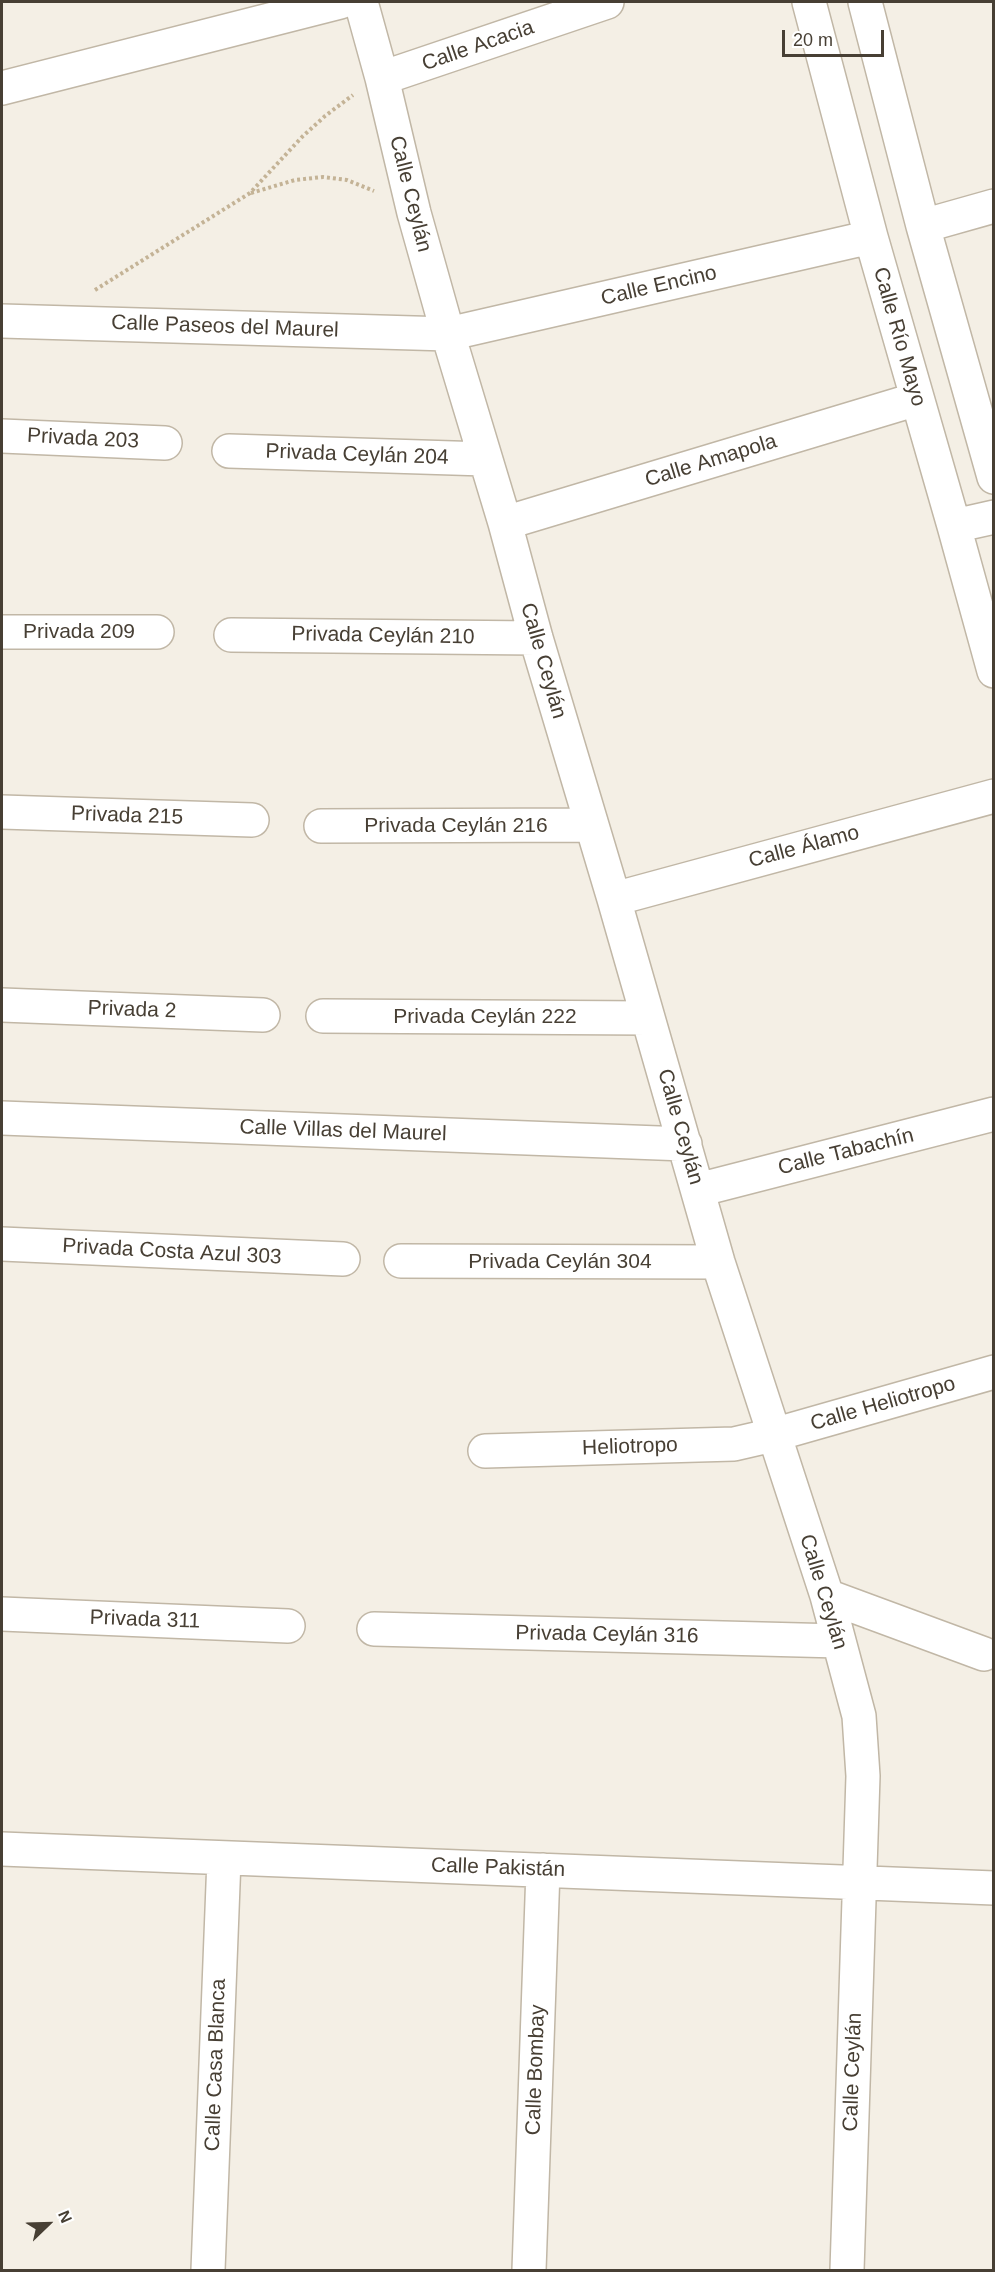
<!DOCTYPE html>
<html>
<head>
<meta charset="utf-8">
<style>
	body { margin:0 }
	#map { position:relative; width:995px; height:2272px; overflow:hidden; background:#f4efe5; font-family:Arial,sans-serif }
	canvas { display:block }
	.frame { position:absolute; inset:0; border:3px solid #473f34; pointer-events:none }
	.north { position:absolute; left:18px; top:2194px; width:60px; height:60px; -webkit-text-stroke:4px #fff; paint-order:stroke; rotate:67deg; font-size:16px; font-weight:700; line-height:24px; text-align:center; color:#473f34 }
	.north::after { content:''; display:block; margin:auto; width:21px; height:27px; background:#473f34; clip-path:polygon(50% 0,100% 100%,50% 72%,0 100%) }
	.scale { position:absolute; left:782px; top:30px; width:102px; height:27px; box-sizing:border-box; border:3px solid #473f34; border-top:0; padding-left:8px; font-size:18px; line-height:21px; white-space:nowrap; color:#473f34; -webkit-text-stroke:4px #fff; paint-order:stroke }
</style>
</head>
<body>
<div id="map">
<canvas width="995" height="2272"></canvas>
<div class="frame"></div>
<div class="north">N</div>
<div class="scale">20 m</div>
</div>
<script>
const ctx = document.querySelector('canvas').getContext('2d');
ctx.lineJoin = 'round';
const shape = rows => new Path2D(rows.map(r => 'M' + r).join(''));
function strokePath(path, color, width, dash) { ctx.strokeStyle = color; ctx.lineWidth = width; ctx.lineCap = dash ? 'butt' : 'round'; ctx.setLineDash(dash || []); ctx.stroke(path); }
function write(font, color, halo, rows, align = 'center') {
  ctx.font = font + ' Arial,sans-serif'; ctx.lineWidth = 6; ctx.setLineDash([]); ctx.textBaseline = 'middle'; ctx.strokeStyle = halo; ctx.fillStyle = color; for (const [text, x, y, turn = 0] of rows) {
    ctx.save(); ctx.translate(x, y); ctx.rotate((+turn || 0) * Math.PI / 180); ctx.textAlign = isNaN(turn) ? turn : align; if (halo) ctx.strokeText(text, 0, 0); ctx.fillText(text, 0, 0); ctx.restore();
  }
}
const minor = shape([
	[361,2,382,78,414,213,448,334,505,523,536,638,614,899,718,1262,827,1596,859,1716,863,1776,847,2270],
	[809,2,871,237,954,526,994,671],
	[865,2,923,226,994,477],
	[382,78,607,2],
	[2,88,340,2],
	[923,226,994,206],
	[2,321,448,334,871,237],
	[2,436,165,443],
	[229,451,485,459],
	[505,523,917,399],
	[954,526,994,517],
	[2,632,157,632],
	[231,635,536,638],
	[2,812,252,820],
	[321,826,591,825],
	[614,899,994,796],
	[2,1005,263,1015],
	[323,1016,648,1018],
	[2,1118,685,1144],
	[698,1190,994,1114],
	[2,1244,343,1259],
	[401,1261,718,1262],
	[485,1451,734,1444,773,1435,994,1372],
	[827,1596,984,1654],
	[2,1614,288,1626],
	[374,1629,839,1641],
	[2,1849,994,1888],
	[208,2270,224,1859],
	[529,2270,543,1870]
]);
strokePath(minor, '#c1b7a6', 36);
strokePath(shape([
	[251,193,295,180,323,177,347,180,374,191],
	[95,290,250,193,302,137,325,116,353,95]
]), '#c4b396', 4, [3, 3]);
strokePath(minor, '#fff', 33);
write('21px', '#473f34', '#fff', [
	["Calle Acacia",478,46,-19],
	["Calle Ceylán",410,194,76],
	["Calle Encino",659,286,-13],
	["Calle Paseos del Maurel",225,327,2],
	["Calle Río Mayo",899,337,74],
	["Privada 203",83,439,3],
	["Privada Ceylán 204",357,455,2],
	["Calle Amapola",711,461,-17],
	["Privada 209",79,632],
	["Privada Ceylán 210",383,636,1],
	["Calle Ceylán",543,661,74],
	["Privada 215",127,816,2],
	["Privada Ceylán 216",456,826],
	["Calle Álamo",804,847,-15],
	["Privada 2",132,1010,2],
	["Privada Ceylán 222",485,1017],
	["Calle Ceylán",680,1127,74],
	["Calle Villas del Maurel",343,1131,2],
	["Calle Tabachín",846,1152,-14],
	["Privada Costa Azul 303",172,1252,3],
	["Privada Ceylán 304",560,1262],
	["Calle Heliotropo",883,1404,-16],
	["Heliotropo",630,1447,-2],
	["Calle Ceylán",823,1592,73],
	["Privada 311",145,1620,2],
	["Privada Ceylán 316",607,1635,1],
	["Calle Pakistán",498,1868,2],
	["Calle Casa Blanca",216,2065,-88],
	["Calle Bombay",536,2070,-88],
	["Calle Ceylán",853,2072,-88]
]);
</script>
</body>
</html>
